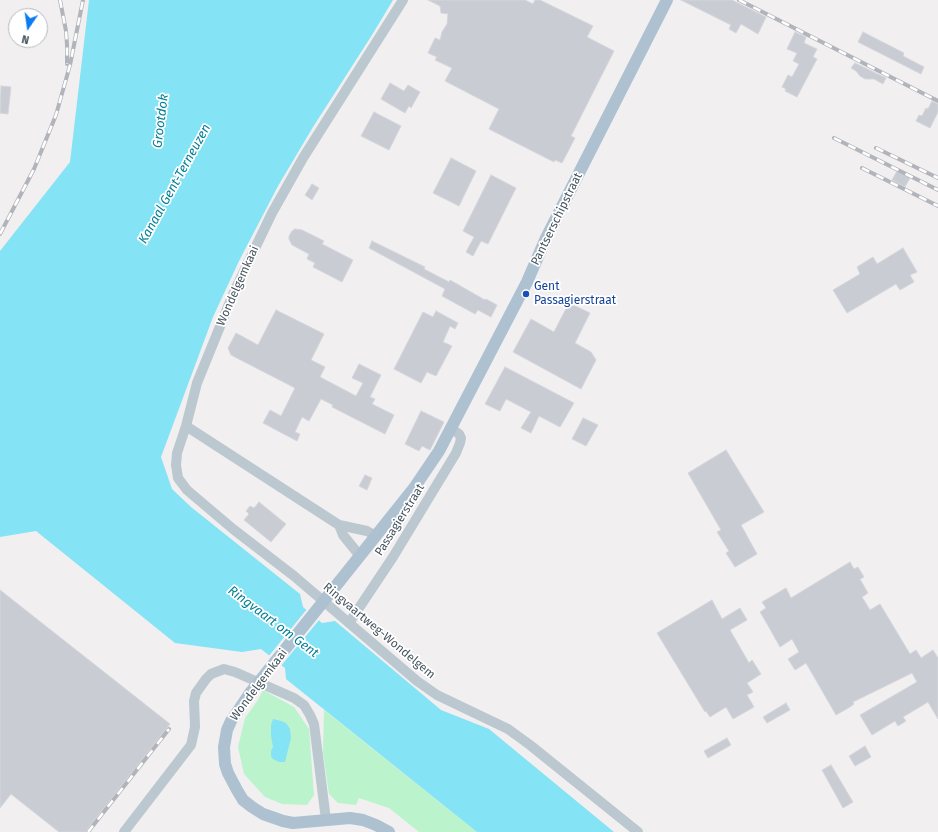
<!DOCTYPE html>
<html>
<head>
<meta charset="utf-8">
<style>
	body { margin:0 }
	#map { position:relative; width:938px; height:832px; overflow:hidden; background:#f2eff0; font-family:"Fira Sans",sans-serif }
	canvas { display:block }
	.north { position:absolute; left:8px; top:8px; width:40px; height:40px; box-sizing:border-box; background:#fff; border:1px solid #b5bbbf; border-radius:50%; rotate:193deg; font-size:11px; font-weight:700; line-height:16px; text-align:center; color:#46545f }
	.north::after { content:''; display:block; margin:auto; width:14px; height:18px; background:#0a7cf2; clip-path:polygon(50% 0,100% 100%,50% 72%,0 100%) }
</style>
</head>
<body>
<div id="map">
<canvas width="938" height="832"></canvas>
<div class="north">N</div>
</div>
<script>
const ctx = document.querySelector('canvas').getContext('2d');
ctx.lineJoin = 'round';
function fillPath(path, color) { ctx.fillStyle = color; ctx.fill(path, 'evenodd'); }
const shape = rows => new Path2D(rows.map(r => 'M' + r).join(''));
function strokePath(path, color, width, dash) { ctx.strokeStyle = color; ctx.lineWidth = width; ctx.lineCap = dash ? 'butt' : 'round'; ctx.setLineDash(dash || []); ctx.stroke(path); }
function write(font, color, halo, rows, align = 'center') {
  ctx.font = font + ' "Fira Sans",sans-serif'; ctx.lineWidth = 3.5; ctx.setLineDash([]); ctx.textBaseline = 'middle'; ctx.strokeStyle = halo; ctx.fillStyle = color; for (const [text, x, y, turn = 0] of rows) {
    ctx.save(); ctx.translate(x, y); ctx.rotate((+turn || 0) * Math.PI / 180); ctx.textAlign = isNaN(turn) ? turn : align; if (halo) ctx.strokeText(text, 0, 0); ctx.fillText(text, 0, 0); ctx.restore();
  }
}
fillPath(shape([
	[263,690,294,707,309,729,314,795,307,805,282,804,265,797,244,774,238,747,245,718,258,700],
	[324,710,477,832,419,832,389,808,359,798,356,805,338,803,329,794,323,753]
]), '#bbf3cd');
fillPath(shape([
	[89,0,393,0,372,35,313,127,278,186,239,261,213,317,161,457,172,489,191,507,300,594,303,607,322,623,335,621,441,710,489,729,614,832,477,832,286,679,285,668,261,649,242,652,175,643,36,531,0,537,0,251,70,162],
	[273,719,281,721,286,723,290,729,291,738,285,762,279,762,273,759,271,756,271,751,273,747,271,736,271,725]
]), '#84e3f4');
fillPath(shape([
	[307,609,320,619,280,667,268,657]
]), '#f2eff0');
const building = shape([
	[428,0,525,0,533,4,535,0,540,0,593,26,587,37,614,51,571,136,575,138,562,163,555,160,554,162,489,129,499,109,445,81,452,68,435,60,437,57,428,53,435,38,440,40,442,32,447,24,448,14,441,13,440,6,428,0],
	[681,0,732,0,766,17,758,34,741,24,736,33,729,29,731,25,681,0],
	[795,32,806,37,804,43,817,49,813,57,817,59,797,97,785,91,786,89,782,87,788,75,792,77,799,64,793,61,797,53,787,49,795,32],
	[863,32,904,53,903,56,924,67,921,74,858,42,863,32],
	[855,63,886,78,883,84,874,79,865,79,860,76,856,71,851,68,855,63],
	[390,83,404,91,408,85,420,92,411,108,409,106,405,113,381,99,390,83],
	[1,86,11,87,8,114,0,113,1,86],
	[932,101,938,104,938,112,930,128,916,121,919,115,922,116,926,108,928,109,932,101],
	[374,112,401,126,389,150,361,136,374,112],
	[451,158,476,171,459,206,433,193,451,158],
	[897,171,910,178,905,187,892,180,897,171],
	[491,175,516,188,488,244,481,241,473,256,466,252,474,237,463,231,491,175],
	[312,184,319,188,312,200,305,195,312,184],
	[295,229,302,230,324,241,322,244,353,260,342,282,313,267,315,263,307,259,309,254,292,245,289,239,289,236,292,231,295,229],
	[372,241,425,267,424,269,449,282,450,280,485,300,486,299,497,305,491,317,478,310,475,314,442,296,445,289,369,248,372,241],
	[903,248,917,272,910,275,914,282,900,290,896,284,847,313,833,290,860,274,857,267,873,257,877,264,903,248],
	[569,303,590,313,575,343,591,352,596,360,581,389,513,352,531,319,554,332,569,303],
	[276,310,324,334,311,360,325,367,320,377,356,396,363,383,352,378,359,364,381,375,370,397,375,399,372,404,394,415,385,434,332,407,333,405,321,399,309,421,302,417,295,432,300,434,297,441,263,423,270,410,281,416,295,388,231,355,228,348,236,333,258,345,276,310],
	[436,311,458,323,455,329,450,326,443,342,452,346,436,376,427,372,421,383,394,369,423,312,433,317,436,311],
	[505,367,574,403,560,427,539,416,531,433,521,428,531,412,506,399,500,411,485,404,505,367],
	[421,411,444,422,430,450,422,446,419,451,405,444,421,411],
	[583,418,598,425,586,446,572,439,583,418],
	[726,450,764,512,741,525,757,554,735,567,726,553,729,551,717,532,721,530,688,473,726,450],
	[365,475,372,478,367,490,359,486,365,475],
	[259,502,286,524,271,542,244,520,249,514,246,511,250,506,254,508,259,502],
	[850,562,854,569,858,567,864,577,860,579,868,593,862,597,870,610,880,604,910,654,916,650,921,658,933,650,938,658,938,719,928,702,903,717,906,721,898,726,895,721,872,735,860,715,917,682,912,673,853,702,854,704,850,707,836,715,806,663,795,670,788,659,799,652,792,639,780,647,766,622,760,612,766,608,762,602,786,588,791,598,850,562],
	[0,590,170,724,85,832,59,832,11,794,0,808,0,590],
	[712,600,722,619,740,608,747,620,730,630,749,663,752,660,761,674,747,683,753,692,747,695,754,707,733,719,726,707,710,717,706,711,705,712,657,633,712,600],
	[786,703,790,710,767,723,763,717,786,703],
	[727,738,731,745,708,758,704,751,727,738],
	[865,746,871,757,855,766,849,756,865,746],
	[831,765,853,802,843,808,822,770,831,765]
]);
fillPath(building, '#c9cdd3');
strokePath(building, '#d3d6dc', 1);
strokePath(shape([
	[403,0,303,158,272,213,234,292,197,383,186,426,177,453,176,465,178,478,187,490,233,529,294,576,417,681,437,695,508,729,530,745,638,832],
	[186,426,339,525,367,531,376,536],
	[339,525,343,535,360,556],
	[349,623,393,557,456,453,460,443,461,438,459,434,452,429],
	[124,832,191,745,195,727,194,701,196,693,206,679,211,674,224,669,235,672,294,698,304,705,310,715,314,724,326,820]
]), '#bcc8d0', 10);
strokePath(shape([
	[339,582,414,488,439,451,527,282,546,238,667,0],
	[250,693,231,721,227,730,224,747,225,764,228,773,237,790,243,800,252,807,263,814,283,821,293,823,350,818,363,820,376,825,389,832]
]), '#adc1d1', 12);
const rail = shape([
	[60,0,66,31,67,45,67,64],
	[739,0,938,101],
	[834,138,938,190],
	[876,148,938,178],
	[862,168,938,206],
	[0,234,34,169,56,115,70,65,83,0],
	[88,832,169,729]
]);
strokePath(rail, '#b1b5bb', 4);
strokePath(rail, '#fff', 2.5, [8]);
strokePath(shape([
	[250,693,339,582]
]), '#adc1d1', 12);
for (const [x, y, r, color] of [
	[526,294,4,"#1a4fb4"]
]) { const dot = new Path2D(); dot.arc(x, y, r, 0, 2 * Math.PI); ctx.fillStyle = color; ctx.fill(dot); strokePath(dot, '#fff', 1.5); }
write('12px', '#46545f', '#fff', [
	["Pantserschipstraat",557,219,-64],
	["Wondelgemkaai",238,286,-66],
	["Passagierstraat",400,520,-58],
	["Ringvaartweg-Wondelgem",379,631,40],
	["Wondelgemkaai",259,685,-53]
]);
write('12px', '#164399', '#fff', [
	["Gent",534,287],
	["Passagierstraat",534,301]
], 'left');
write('italic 13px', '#037f97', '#fff', [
	["Grootdok",161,121,-83],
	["Kanaal Gent-Terneuzen",175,184,-61],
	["Ringvaart om Gent",273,622,37]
]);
</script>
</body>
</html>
